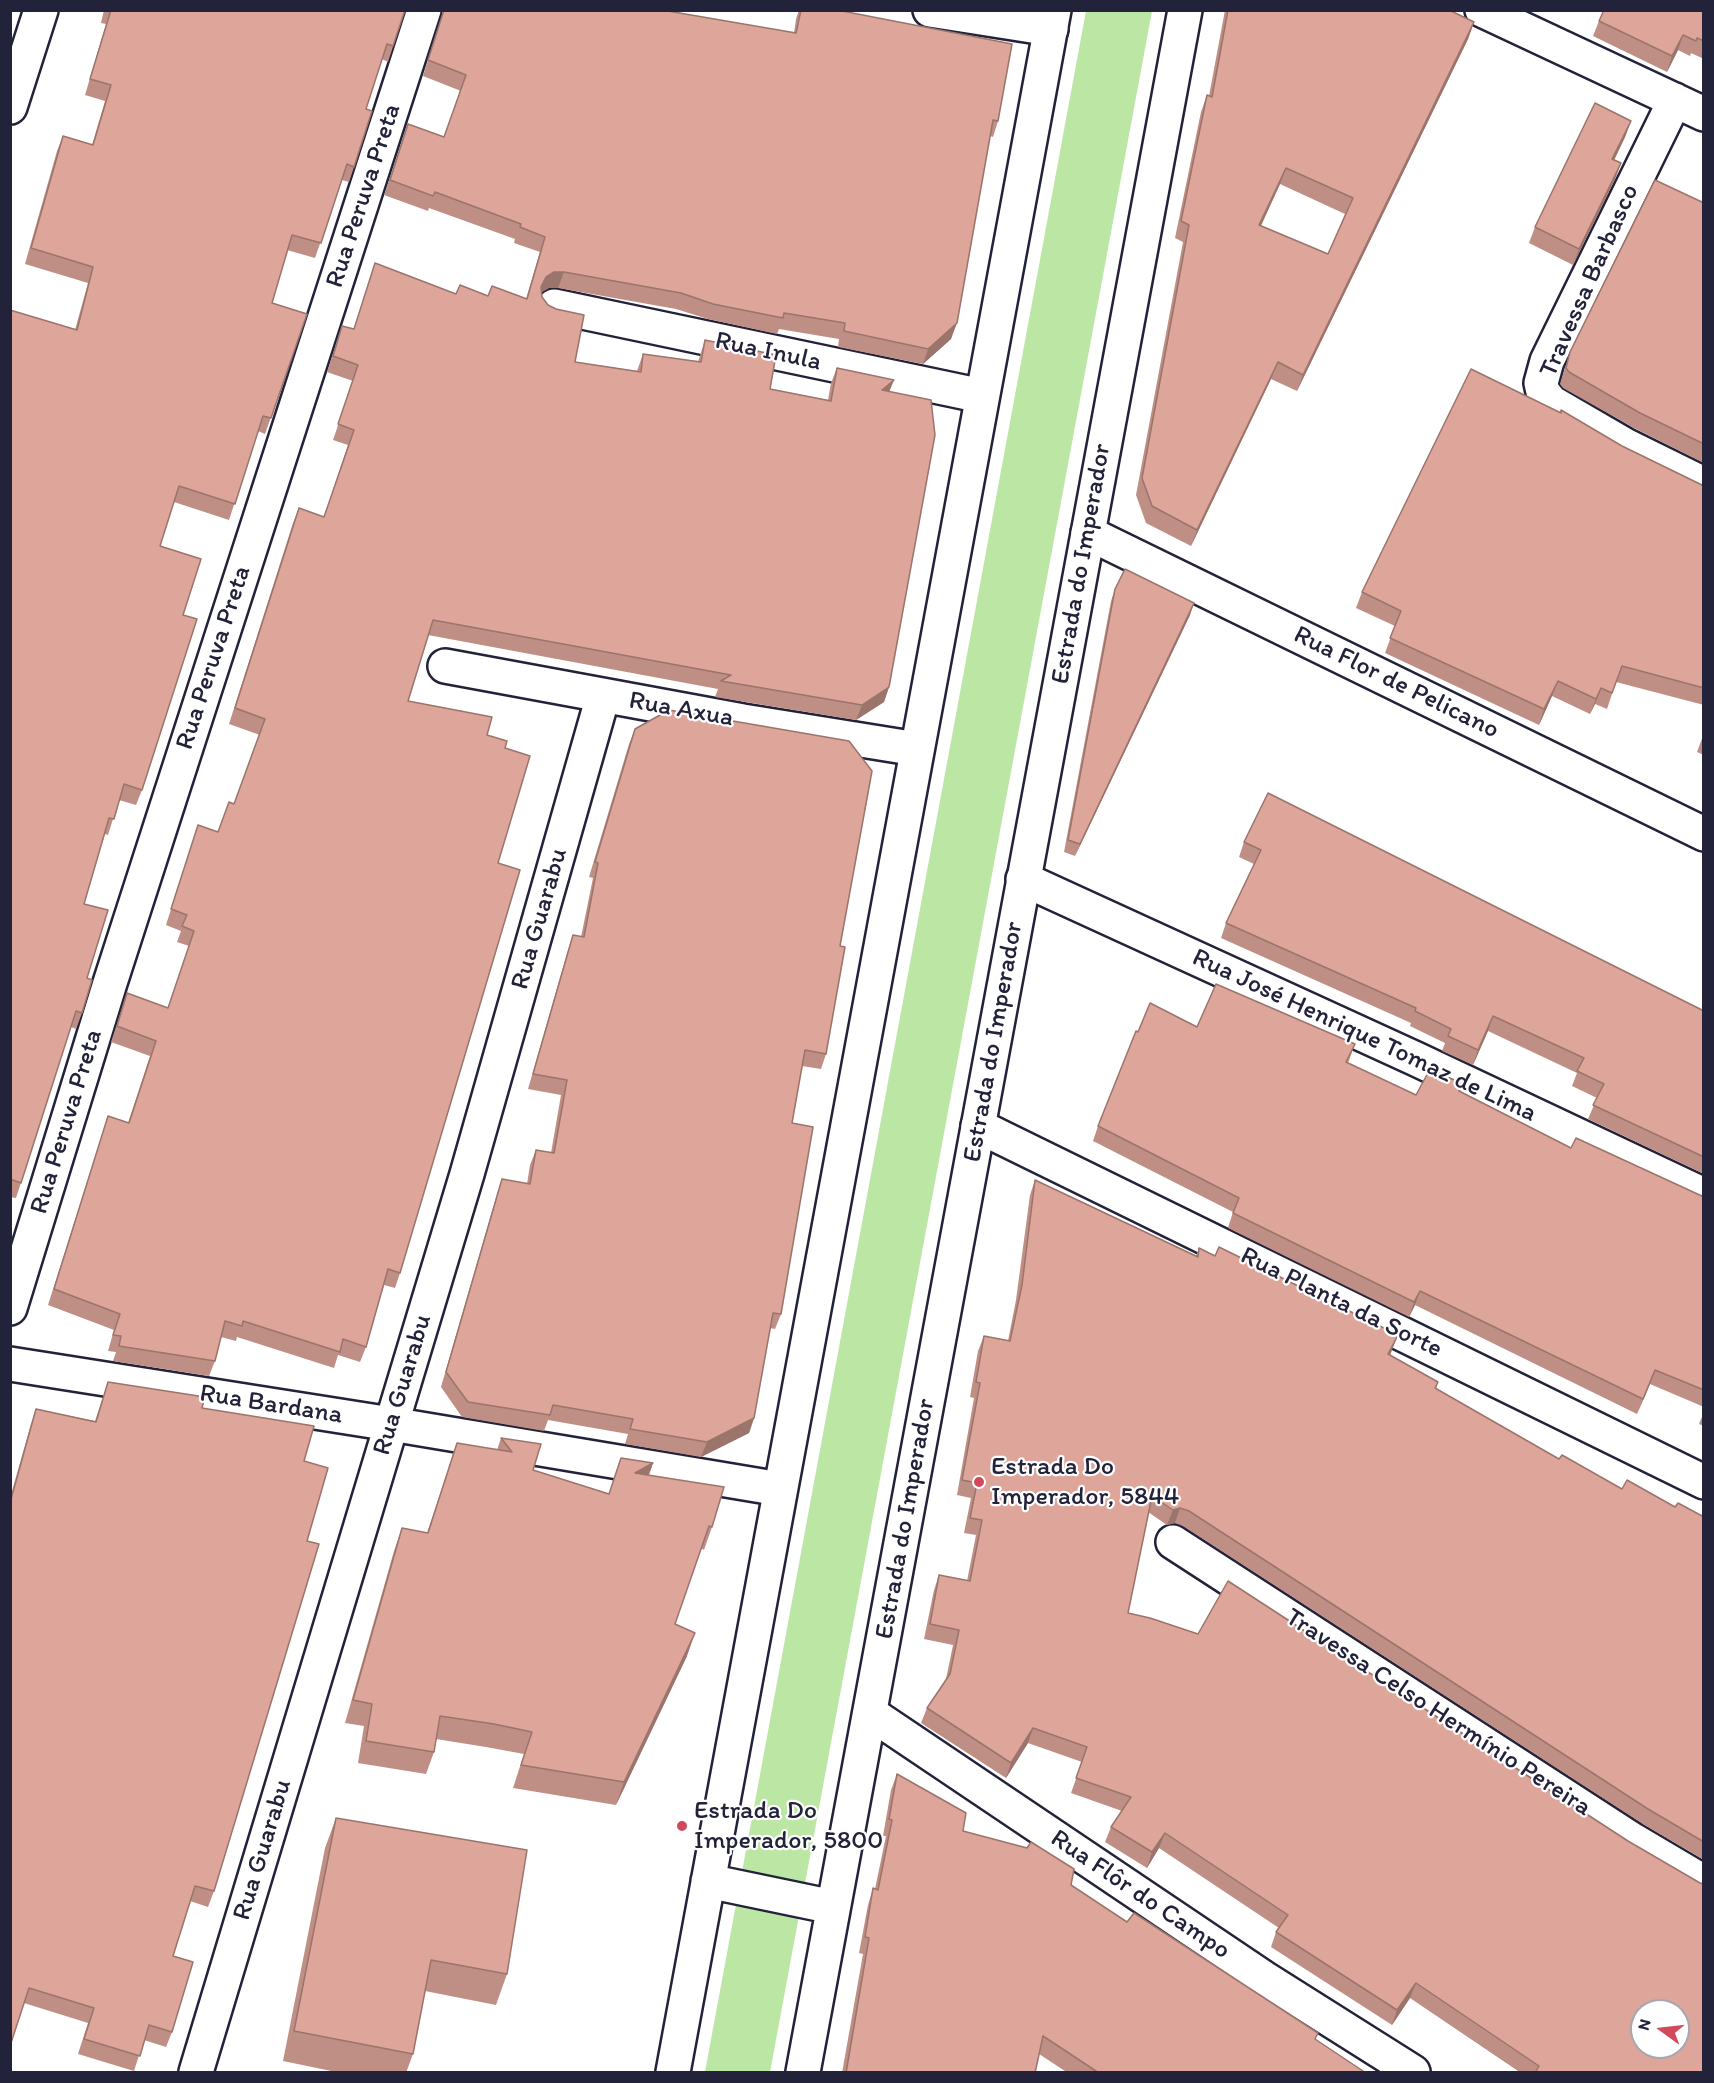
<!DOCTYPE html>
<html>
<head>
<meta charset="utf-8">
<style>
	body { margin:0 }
	#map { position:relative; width:1714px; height:2083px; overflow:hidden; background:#fff; font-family:Itim,sans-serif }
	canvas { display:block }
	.frame { position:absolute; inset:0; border:12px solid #22223b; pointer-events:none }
	.north { position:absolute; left:1630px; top:1999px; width:60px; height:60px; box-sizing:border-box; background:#fff; border:2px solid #a7a7b1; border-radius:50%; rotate:285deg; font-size:16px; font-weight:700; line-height:24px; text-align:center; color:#22223b }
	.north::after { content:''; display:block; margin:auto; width:21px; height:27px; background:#d1495b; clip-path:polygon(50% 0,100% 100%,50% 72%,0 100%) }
</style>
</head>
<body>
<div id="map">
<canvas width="1714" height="2083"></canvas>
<div class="frame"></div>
<div class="north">N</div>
</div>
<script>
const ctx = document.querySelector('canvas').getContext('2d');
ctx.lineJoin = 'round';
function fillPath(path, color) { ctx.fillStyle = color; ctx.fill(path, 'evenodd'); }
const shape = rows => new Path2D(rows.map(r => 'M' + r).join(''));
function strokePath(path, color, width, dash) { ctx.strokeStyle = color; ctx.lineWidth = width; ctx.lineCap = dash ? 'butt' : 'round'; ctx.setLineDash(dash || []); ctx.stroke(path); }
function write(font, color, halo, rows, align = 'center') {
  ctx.font = font + ' Itim,sans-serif'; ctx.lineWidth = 4.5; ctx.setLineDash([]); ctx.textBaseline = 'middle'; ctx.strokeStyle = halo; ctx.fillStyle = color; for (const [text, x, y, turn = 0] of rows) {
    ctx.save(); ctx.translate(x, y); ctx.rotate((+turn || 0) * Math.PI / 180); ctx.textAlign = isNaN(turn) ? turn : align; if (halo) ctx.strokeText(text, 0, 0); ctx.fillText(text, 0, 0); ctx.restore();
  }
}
fillPath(shape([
	[1086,11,1152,11,770,2072,705,2072]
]), '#bbe6a3');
const minor = shape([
	[930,10,1051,29],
	[1482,10,1704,114],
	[1675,100,1547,361,1541,383,1543,392,1551,402,1625,445,1704,484],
	[10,107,41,10],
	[554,306,982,396],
	[1088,533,1704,834],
	[445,666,743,721,917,749],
	[1023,879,1416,1059,1704,1195],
	[978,1126,1704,1482],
	[10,1308,110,983,424,10],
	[10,1364,391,1424,780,1489],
	[1173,1542,1633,1840,1704,1882],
	[870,1713,1264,1978,1413,2072],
	[196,2072,467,1174,603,696]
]);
const secondary = shape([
	[708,1881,833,1907],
	[673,2072,1054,10],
	[803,2072,1185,10]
]);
strokePath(minor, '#22223b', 38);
strokePath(secondary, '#22223b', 38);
strokePath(minor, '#fff', 33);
strokePath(secondary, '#fff', 33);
fillPath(shape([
	[104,10,405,10,388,62,382,59,366,109,354,167,349,182,342,180,315,258,287,250,272,303,307,314,265,434,258,431,229,520,174,502,160,546,183,615,142,790,136,805,119,800,108,835,105,834,84,904,87,978,82,1013,76,1029,71,1027,16,1198,10,1197,10,310,75,330,88,283,25,264,57,151,63,136,92,145,105,101,85,95,106,24,101,23],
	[442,10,662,10,794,33,796,19,799,10,837,10,998,121,993,137,990,136,951,339,923,364,838,347,839,339,779,329,777,334,708,319,676,309,558,288,549,288,542,292,542,297,575,362,637,371,643,354,698,362,705,340,770,389,828,400,831,383,837,368,889,391,889,687,884,702,856,720,715,697,718,689,428,635,408,701,487,735,505,748,498,863,400,1273,395,1288,384,1285,366,1347,360,1362,338,1355,334,1368,237,1337,236,1341,221,1337,215,1361,209,1376,113,1361,116,1352,108,1351,114,1330,48,1305,108,1116,128,1123,150,1056,111,1042,122,1009,127,993,168,1008,189,946,177,942,181,931,166,925,198,825,218,832,234,804,260,735,229,724,293,523,299,508,324,517,348,445,333,440,353,381,327,372,342,326,354,329,375,263,456,294,526,299,540,252,514,243,515,239,429,208,428,211,384,195,408,124,444,137,461,91,423,76,442,16],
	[1225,10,1449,10,1474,22,1468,39,1297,391,1271,379,1191,546,1146,523,1136,495,1183,242,1175,238,1201,112,1207,95,1209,96],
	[1280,184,1345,214,1328,254,1261,226],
	[1704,10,1704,59,1691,53,1690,56,1678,50,1667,72,1593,36,1599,21],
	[1631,121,1625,137,1614,160,1621,163,1615,179,1573,265,1529,243,1535,227],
	[1704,203,1704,463,1634,428,1563,388,1560,384,1570,352],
	[1561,410,1622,446,1704,486,1704,705,1616,682,1607,709,1595,704,1590,714,1552,696,1539,725,1385,653,1395,626,1356,608,1362,592,1560,412],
	[1115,589,1190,615,1075,856,1064,852,1111,601],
	[635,729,840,946,826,1054,821,1069,802,1066,792,1123,781,1314,775,1329,770,1328,754,1418,749,1433,701,1457,625,1444,628,1434,548,1420,544,1431,462,1417,441,1387,497,1194,502,1179,527,1184,530,1165,536,1150,551,1153,561,1095,528,1089,568,950,573,935,581,937,593,878,589,877,629,744],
	[1704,733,1704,755,1697,752],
	[1244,842,1704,1011,1704,1174,1588,1119,1597,1098,1572,1086,1577,1073,1488,1031,1473,1065,1442,1051,1445,1043,1410,1026,1411,1023,1221,938,1226,923,1254,864,1239,857],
	[1197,1027,1355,1044,1348,1063,1416,1095,1463,1084,1460,1091,1571,1148,1704,1197,1704,1407,1650,1384,1637,1414,1415,1305,1409,1317,1228,1228,1233,1212,1093,1141,1098,1126,1138,1032],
	[1035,1180,1196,1256,1199,1248,1392,1350,1390,1355,1438,1382,1436,1389,1559,1459,1622,1489,1704,1517,1704,1860,1643,1824,1183,1526,1175,1523,1167,1525,1148,1512,1128,1613,1704,2073,1521,2073,1410,1998,1392,2025,1271,1947,1276,1932,1279,1928,1159,1848,1147,1868,1105,1842,1111,1827,1122,1811,1071,1793,1082,1762,1028,1743,1006,1778,921,1723,927,1708,946,1679,953,1645,924,1639,934,1590,939,1575,967,1581,976,1535,964,1533,971,1498,957,1495,974,1398,970,1397,978,1351,984,1336,1008,1341,1016,1300,1030,1195],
	[108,1382,202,1408,304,1461,307,1541,214,1891,208,1907,190,1901,173,1956,172,2032,166,2047,144,2040,134,2071,78,2054,88,2023,24,2003,10,2046,10,1498,31,1424,36,1409,95,1421],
	[1704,1412,1704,1426,1699,1424],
	[501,1438,533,1470,609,1494,621,1458,653,1463,649,1475,712,1527,704,1550,701,1548,675,1624,687,1656,616,1805,513,1788,524,1754,486,1747,436,1739,434,1752,426,1774,358,1763,364,1726,345,1723,394,1551,402,1528,427,1533,457,1443,497,1450],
	[897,1774,963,1831,1071,1885,1127,1922,1316,2040,1366,2073,1068,2073,1039,2054,1035,2073,842,2073,863,1954,859,1953,868,1905,873,1888,875,1889,886,1836,883,1836,891,1790],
	[336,1818,507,1974,496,2005,425,1991,413,2054,406,2073,341,2073,283,2061,325,1848]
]), '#bf8e84');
fillPath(shape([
	[1474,22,1468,39,1297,391,1303,375],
	[1683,35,1678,50,1667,72,1672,56],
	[1631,121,1625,137,1607,175,1612,159],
	[1621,163,1615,179,1573,265,1579,249],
	[1286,168,1280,184,1253,242,1259,225],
	[554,272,564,272,558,288,549,288,540,293,541,287,546,277],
	[957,323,951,339,923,364,928,349],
	[1278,362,1271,379,1191,546,1197,530],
	[894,380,888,395,882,390],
	[1194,603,1190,615,1075,856,1080,844],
	[1558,681,1552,696,1539,725,1544,709],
	[889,687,884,702,856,720,862,705],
	[1601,688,1595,704,1590,714,1596,699],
	[1493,1016,1488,1031,1473,1065,1478,1050],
	[1420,1291,1415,1305,1409,1317,1414,1302],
	[1398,1335,1392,1350,1383,1369,1388,1354],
	[1655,1370,1650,1384,1637,1414,1643,1399],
	[754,1418,749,1433,701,1457,707,1442],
	[653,1463,645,1485,635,1473],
	[1180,1508,1175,1523,1167,1525,1173,1510],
	[695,1633,687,1656,616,1805,624,1782],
	[1033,1728,1028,1743,1006,1778,1011,1763],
	[1165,1833,1159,1848,1147,1868,1152,1852],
	[1416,1983,1410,1998,1392,2025,1397,2010]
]), '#9b746c');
const building = shape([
	[111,10,405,10,393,46,387,44,366,109,372,111,354,167,347,164,321,243,292,235,272,303,307,314,271,418,263,416,235,504,179,486,160,546,201,559,183,615,197,619,142,790,124,784,114,819,109,818,84,904,108,910,87,978,92,980,82,1013,76,1011,21,1183,10,1179,10,310,77,330,93,267,31,248,63,136,93,145,111,85,90,79,111,10],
	[444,10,662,10,796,33,801,10,837,10,1012,44,998,121,993,120,957,323,928,349,844,331,845,323,784,313,783,318,713,304,681,293,564,272,554,272,546,277,541,287,542,297,548,305,556,309,584,315,575,362,641,372,643,354,701,362,705,340,776,355,770,389,831,401,837,368,894,380,882,390,931,400,935,435,889,687,862,705,721,681,731,675,433,620,408,701,492,717,487,735,507,741,505,748,530,756,498,863,520,870,400,1273,388,1269,366,1347,343,1339,340,1352,243,1321,242,1326,225,1321,215,1361,119,1346,121,1336,113,1335,120,1314,54,1289,108,1116,129,1123,156,1041,117,1026,127,993,168,1008,194,931,182,926,187,915,171,909,198,825,218,832,229,802,234,804,265,719,235,708,299,508,324,517,354,430,338,424,358,365,333,356,342,326,354,329,375,263,456,294,460,285,488,296,492,286,527,299,545,237,520,227,521,224,435,192,433,196,390,180,408,124,444,137,466,75,428,60,444,10],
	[1228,10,1449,10,1474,22,1303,375,1278,362,1197,530,1152,506,1142,478,1189,225,1181,221,1207,95,1212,97,1228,10],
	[1286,168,1353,198,1328,254,1259,225,1286,168],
	[1604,10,1704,10,1704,41,1697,38,1696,41,1683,35,1672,56,1599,21,1604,10],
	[1595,103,1631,121,1612,159,1621,163,1579,249,1535,227,1595,103],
	[1655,180,1704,203,1704,444,1640,413,1569,372,1566,368,1570,352,1655,180],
	[1471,369,1561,413,1561,410,1622,446,1704,486,1704,688,1622,666,1612,693,1601,688,1596,699,1558,681,1544,709,1390,638,1401,611,1362,592,1471,369],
	[1125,569,1194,603,1080,844,1068,840,1115,589,1125,569],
	[669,710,849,741,872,771,840,946,845,947,826,1054,805,1050,792,1123,813,1127,781,1314,773,1313,754,1418,707,1442,630,1429,633,1419,553,1405,550,1415,468,1402,446,1372,502,1179,530,1184,536,1150,554,1153,567,1080,533,1074,573,935,584,937,598,863,595,862,635,729,669,710],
	[1268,793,1704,1011,1704,1157,1593,1105,1604,1084,1577,1071,1584,1058,1493,1016,1478,1050,1448,1036,1451,1029,1415,1011,1416,1008,1226,923,1261,850,1244,842,1268,793],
	[1216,984,1355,1044,1346,1062,1416,1095,1430,1069,1463,1084,1459,1091,1571,1148,1576,1138,1704,1197,1704,1390,1655,1370,1643,1399,1420,1291,1414,1302,1233,1213,1239,1198,1098,1126,1136,1031,1138,1032,1150,1003,1197,1027,1216,984],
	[1035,1180,1198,1257,1199,1248,1215,1256,1219,1247,1398,1335,1388,1354,1438,1382,1435,1388,1559,1459,1562,1455,1622,1489,1627,1480,1675,1507,1678,1503,1704,1517,1704,1842,1648,1809,1189,1511,1180,1508,1173,1510,1152,1496,1128,1613,1150,1618,1198,1634,1228,1581,1628,1841,1700,1883,1704,1884,1704,2073,1535,2073,1539,2066,1416,1983,1397,2010,1276,1932,1288,1915,1165,1833,1152,1852,1111,1827,1131,1797,1076,1778,1087,1747,1033,1728,1011,1763,927,1708,950,1674,959,1630,930,1624,939,1575,970,1581,982,1520,970,1518,977,1483,962,1480,980,1383,976,1382,984,1336,1010,1341,1022,1285,1035,1180],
	[1642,2011,1678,2011,1678,2047,1642,2047,1642,2011],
	[108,1382,205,1397,202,1408,314,1426,304,1461,328,1468,307,1541,319,1544,214,1891,195,1886,173,1956,193,1962,172,2032,149,2025,140,2056,84,2039,94,2008,29,1988,10,2046,10,1503,36,1409,96,1422,108,1382],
	[501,1438,541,1444,533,1470,609,1494,621,1458,653,1463,635,1473,724,1487,712,1527,709,1526,675,1624,695,1633,624,1782,521,1765,532,1732,494,1724,440,1716,434,1752,366,1741,372,1704,353,1700,402,1528,428,1533,457,1443,512,1452,501,1438],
	[897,1774,966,1813,963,1831,1027,1848,1031,1842,1074,1869,1071,1885,1127,1922,1134,1913,1318,2033,1315,2039,1366,2073,1099,2073,1043,2036,1035,2073,846,2073,869,1938,865,1937,873,1888,878,1890,892,1820,889,1819,897,1774],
	[336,1818,527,1850,507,1974,431,1960,413,2054,294,2031,336,1818]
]);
fillPath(building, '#dea59a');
strokePath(building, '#9b746c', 1.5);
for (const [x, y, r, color] of [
	[979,1482,6,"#d1495b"],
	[682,1826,6,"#d1495b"]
]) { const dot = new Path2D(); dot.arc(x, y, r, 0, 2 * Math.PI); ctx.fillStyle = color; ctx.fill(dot); strokePath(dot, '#fff', 2); }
write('26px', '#22223b', '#fff', [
	["Rua Peruva Preta",364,196,-72],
	["Travessa Barbasco",1590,281,-66],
	["Rua Inula",768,352,12],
	["Estrada do Imperador",1082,564,-80],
	["Rua Peruva Preta",214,658,-72],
	["Rua Flor de Pelicano",1396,683,26],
	["Rua Axua",681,710,10],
	["Rua Guarabu",540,919,-74],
	["Rua José Henrique Tomaz de Lima",1364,1036,25],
	["Estrada do Imperador",994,1042,-80],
	["Rua Peruva Preta",67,1122,-73],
	["Rua Planta da Sorte",1341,1303,26],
	["Rua Guarabu",403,1385,-73],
	["Rua Bardana",271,1405,9],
	["Estrada do Imperador",906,1519,-80],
	["Travessa Celso Hermínio Pereira",1438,1713,33],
	["Rua Guarabu",263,1850,-73],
	["Rua Flôr do Campo",1140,1895,34]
]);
write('26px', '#22223b', '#fff', [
	["Estrada Do",991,1467],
	["Imperador, 5844",991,1497],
	["Estrada Do",694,1811],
	["Imperador, 5800",694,1841]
], 'left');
</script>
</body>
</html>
